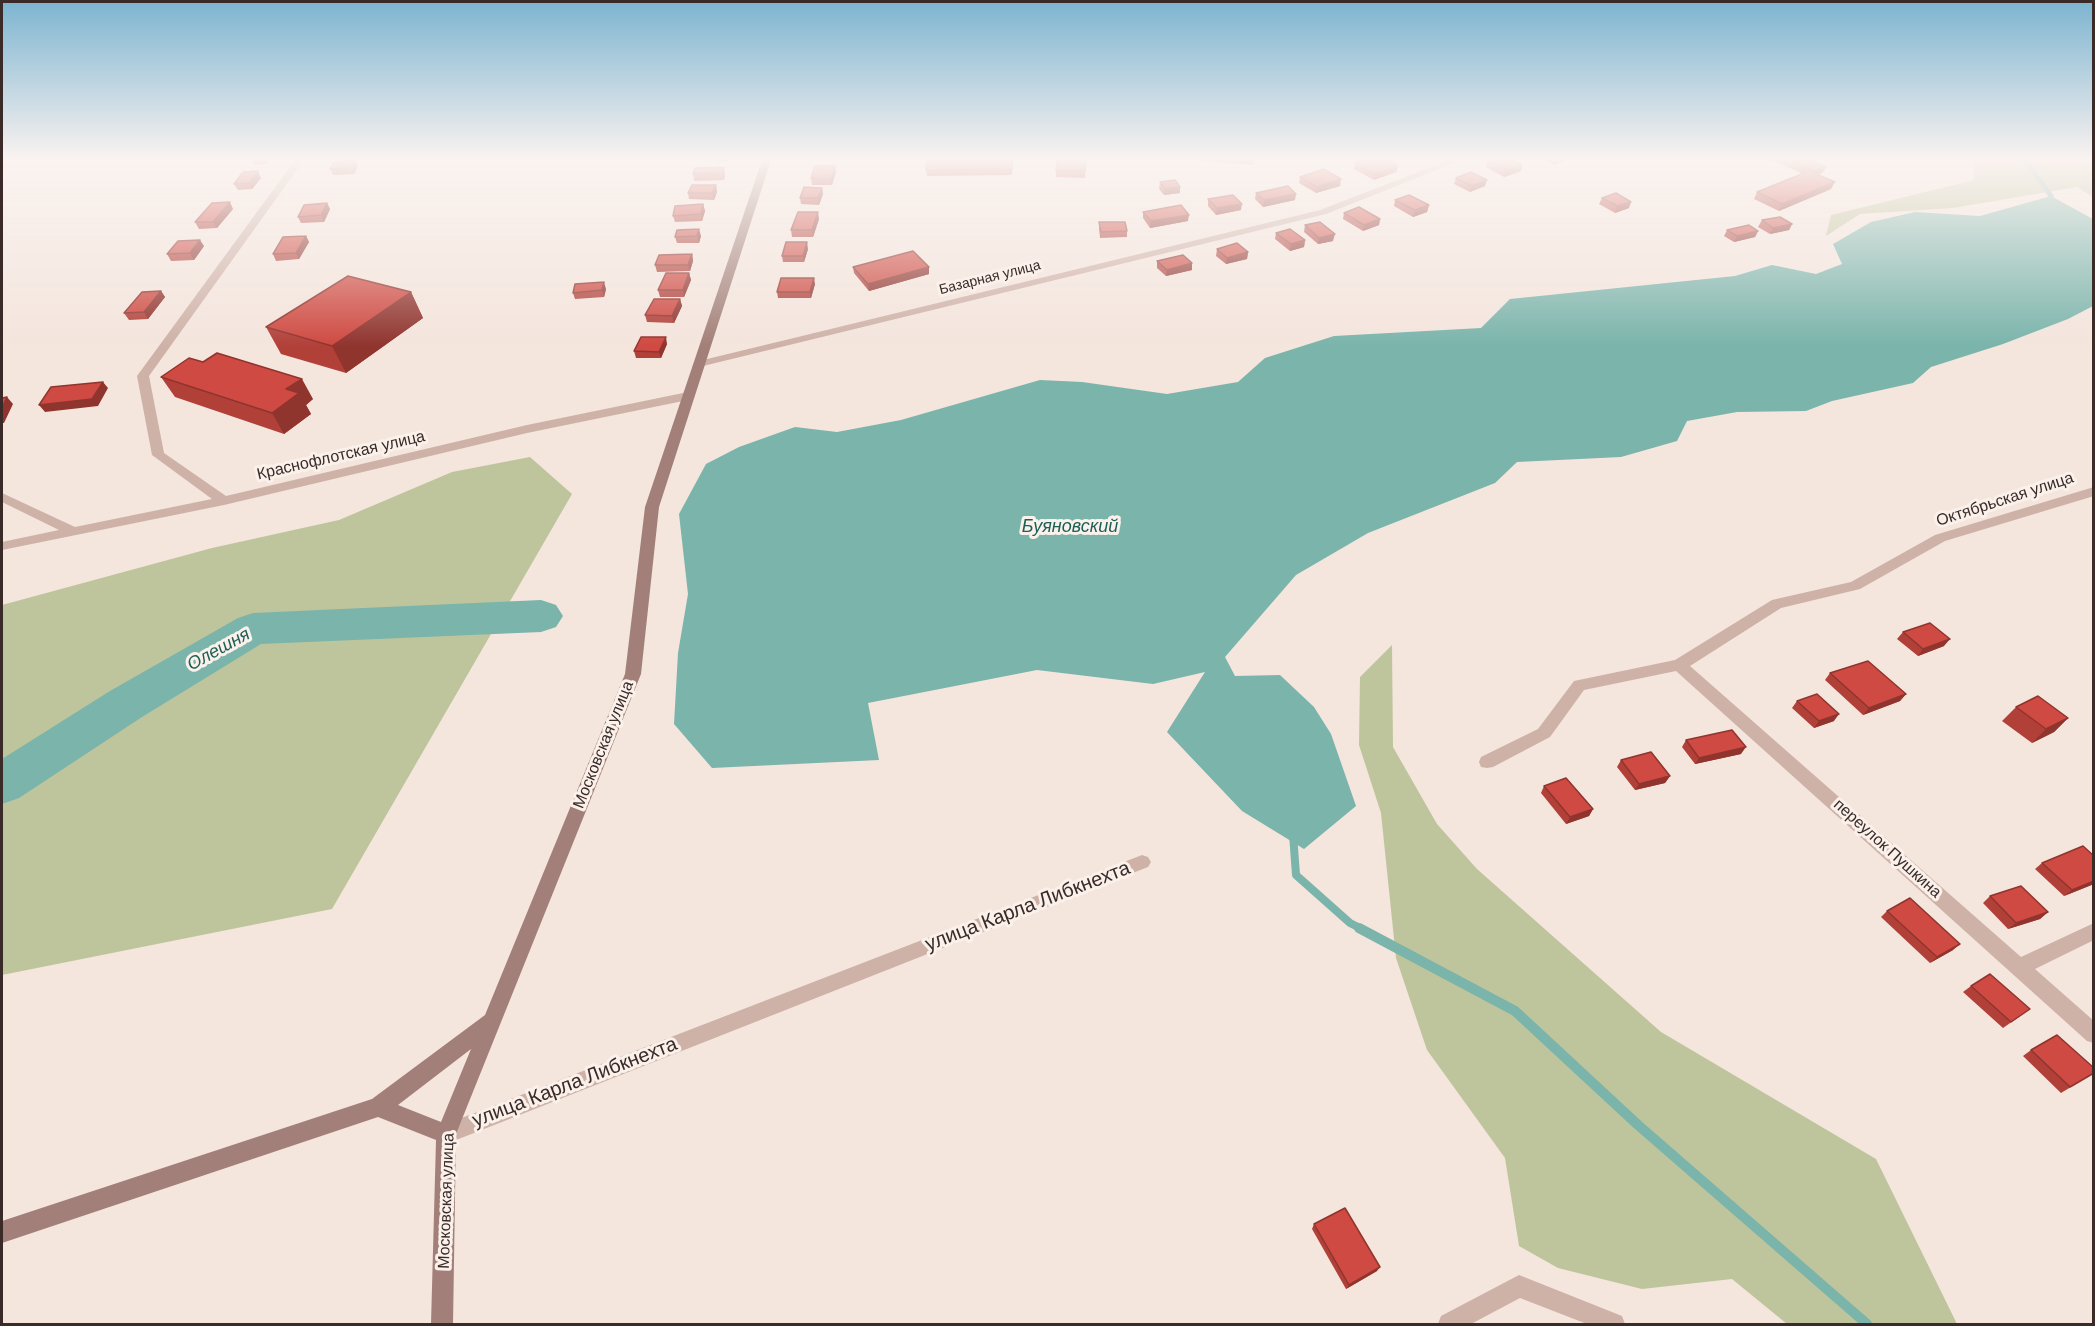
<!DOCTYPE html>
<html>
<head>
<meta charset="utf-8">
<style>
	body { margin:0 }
	#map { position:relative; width:2095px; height:1326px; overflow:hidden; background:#f4e5dd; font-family:"DM Sans",sans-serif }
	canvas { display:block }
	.frame { position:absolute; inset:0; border:3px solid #3a2b29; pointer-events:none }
</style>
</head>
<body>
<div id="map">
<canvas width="2095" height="1326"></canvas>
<div class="frame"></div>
</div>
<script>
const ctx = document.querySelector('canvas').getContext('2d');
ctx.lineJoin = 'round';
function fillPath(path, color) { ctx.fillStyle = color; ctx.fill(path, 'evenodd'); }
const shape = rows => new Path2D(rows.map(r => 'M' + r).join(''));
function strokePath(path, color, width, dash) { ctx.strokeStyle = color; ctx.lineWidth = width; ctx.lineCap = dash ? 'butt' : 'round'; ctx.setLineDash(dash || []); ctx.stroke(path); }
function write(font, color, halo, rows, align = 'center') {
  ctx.font = font + ' "DM Sans",sans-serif'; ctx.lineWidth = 6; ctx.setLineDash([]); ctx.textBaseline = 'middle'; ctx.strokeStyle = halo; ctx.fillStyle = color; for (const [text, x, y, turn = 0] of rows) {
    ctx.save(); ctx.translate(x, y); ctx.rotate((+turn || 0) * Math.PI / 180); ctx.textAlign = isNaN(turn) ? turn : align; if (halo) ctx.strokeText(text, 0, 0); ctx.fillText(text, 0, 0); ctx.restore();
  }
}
fillPath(shape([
	[1973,160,2093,160,2093,197,2077,187,1953,208,1860,214,1826,236,1831,215,1974,180],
	[530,457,572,494,332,909,2,975,2,605,212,548,339,520,452,472],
	[1392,645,1393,747,1437,824,1477,869,1661,1032,1876,1159,1957,1324,1787,1324,1732,1279,1642,1289,1558,1268,1519,1246,1505,1158,1427,1050,1396,958,1381,813,1359,745,1360,677]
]), '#bec59c');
fillPath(shape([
	[2051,196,2093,219,2093,306,2068,319,2003,344,1931,367,1913,383,1832,401,1806,411,1737,412,1687,421,1677,441,1621,457,1517,462,1495,483,1368,533,1296,575,1225,657,1235,676,1280,675,1314,707,1331,734,1356,806,1304,849,1242,811,1167,732,1205,672,1153,684,1037,670,868,703,879,760,712,768,674,724,678,653,688,594,679,514,706,464,739,447,795,427,837,432,901,420,1040,380,1082,382,1167,394,1238,382,1265,358,1334,336,1481,328,1510,299,1735,276,1772,265,1816,274,1842,264,1833,244,1871,222,1915,212,1980,216]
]), '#7ab4ab');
strokePath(shape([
	[2025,160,2051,196]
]), '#7ab4ab', 5);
strokePath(shape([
	[1293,834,1296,875,1350,923,1362,929]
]), '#7ab4ab', 8);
strokePath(shape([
	[1359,928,1515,1011,1638,1125,1867,1324]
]), '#7ab4ab', 10);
fillPath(shape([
	[541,600,556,605,563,616,556,627,541,632,261,644,142,717,19,798,2,804,2,759,110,691,238,618,253,613,541,600]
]), '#7ab4ab');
fillPath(shape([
	[295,160,304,160,149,376,164,453,226,496,527,425,688,392,694,396,688,400,527,433,224,505,2,550,2,542,59,530,2,502,2,493,75,527,212,499,152,455,137,376,295,160],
	[1449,160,1462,160,1326,214,699,367,693,364,699,361,1320,210,1449,160],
	[2094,487,2094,496,1945,541,1860,589,1781,608,1690,666,2021,957,2094,923,2094,940,2035,969,2094,1021,2094,1043,2087,1041,1676,671,1584,690,1550,737,1493,767,1487,768,1481,767,1479,762,1481,757,1538,729,1574,681,1675,660,1772,600,1851,582,1935,535,2094,487],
	[1142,855,1148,857,1151,862,1148,867,446,1144,439,1141,436,1134,439,1127,446,1124,1142,855],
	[1519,1275,1622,1316,1625,1324,1587,1324,1520,1298,1471,1324,1438,1324,1441,1316,1519,1275]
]), '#ceb2a8');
fillPath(shape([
	[762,160,771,160,659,507,641,674,456,1134,453,1324,431,1324,436,1140,378,1117,2,1243,2,1221,372,1099,485,1015,625,674,645,507,762,160],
	[471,1049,441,1122,398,1105,471,1049]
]), '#a28079');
fillPath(shape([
	[252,160,269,160,265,164,254,165],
	[715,160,729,160,728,162,716,162],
	[1012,160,1012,175,927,176,926,170],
	[1086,160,1085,178,1056,177,1056,171],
	[1195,160,1255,160,1254,165],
	[1546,160,1566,160,1554,165],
	[1772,160,1810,160,1826,167,1822,173,1818,175,1831,189,1779,211,1754,199,1757,192,1803,174],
	[1488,161,1522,165,1521,171,1504,177,1486,167],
	[1355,163,1398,166,1396,172,1374,180,1354,169],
	[358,166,354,174,333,175,330,169],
	[835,166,836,172,832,185,812,185,811,178],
	[693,174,725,174,724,180,694,181],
	[1300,177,1340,186,1316,193,1299,183],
	[261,178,252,189,238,190,234,184],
	[1456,178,1485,186,1470,192,1454,184],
	[1160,182,1180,193,1164,195,1159,189],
	[716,185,717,192,714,200,689,199,688,193],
	[822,188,823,194,819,205,801,204,800,198],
	[1256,193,1295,200,1263,207,1255,199],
	[1602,198,1629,208,1615,213,1599,204],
	[1208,199,1241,210,1216,215,1208,206],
	[1395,200,1429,205,1427,212,1413,217,1394,206],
	[327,203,330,209,324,222,301,223,298,217],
	[703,204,705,211,702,221,675,222,673,216],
	[233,209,217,228,199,229,195,222],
	[1143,212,1188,221,1150,228,1143,218],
	[1344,213,1380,219,1379,225,1363,231,1343,219],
	[819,219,813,237,792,237,791,230],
	[1762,220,1792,224,1789,230,1770,234,1758,227],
	[1099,222,1127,231,1127,237,1100,238,1099,229],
	[1305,225,1333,241,1318,244,1304,232],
	[1727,230,1758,231,1755,237,1734,242,1724,236],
	[1276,233,1305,240,1304,247,1290,251,1275,239],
	[306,236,309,242,299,259,276,261,273,254],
	[701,236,699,243,677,243,675,237],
	[204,246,194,260,171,261,167,254],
	[808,249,804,262,783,262,782,256],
	[1217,249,1248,252,1247,259,1226,264,1216,256],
	[692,254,693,261,690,271,657,272,655,265],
	[1157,261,1192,270,1166,276,1157,268],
	[853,267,929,267,929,274,869,291,854,273],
	[689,273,691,280,684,297,660,297,658,290],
	[815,284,811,298,778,298,777,292],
	[606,289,604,297,575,299,573,293],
	[161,291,165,297,148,319,129,320,124,313],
	[411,292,423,318,346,373,281,354,266,327],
	[680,299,682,306,674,323,647,322,645,315],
	[667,344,661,358,636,358,634,351],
	[161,377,313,399,306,405,311,414,284,434,175,397],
	[1903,632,1944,646,1918,656,1897,639],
	[1830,673,1906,694,1900,701,1863,715,1825,680],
	[1797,701,1834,721,1814,728,1792,708],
	[2016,707,2068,718,2054,732,2032,743,2002,721],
	[1686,740,1741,754,1695,764,1682,747],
	[1621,760,1670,776,1665,783,1635,790,1617,767],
	[1544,786,1593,809,1589,816,1566,824,1541,793],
	[2042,863,2094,884,2064,896,2035,869],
	[1990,896,2048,912,2040,919,2008,929,1983,903],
	[1887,911,1953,950,1930,963,1881,917],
	[1971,986,2030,1009,2003,1028,1963,992],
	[2031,1050,2094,1073,2061,1093,2023,1056],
	[1314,1224,1377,1271,1346,1289,1312,1229]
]), '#b14039');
fillPath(shape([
	[263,160,269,160,265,164],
	[355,160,358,166,354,174,352,168],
	[1556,160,1566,160,1554,165],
	[1522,165,1521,171,1504,177,1506,170],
	[835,166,836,172,832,185,831,179],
	[1398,166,1396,172,1374,180,1375,174],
	[724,167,725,174,724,180,722,173],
	[1826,167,1822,173,1811,178,1815,171],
	[258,171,261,178,252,189,249,183],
	[1341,179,1340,186,1316,193,1317,187],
	[1487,180,1485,186,1470,192,1472,186],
	[1835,182,1831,189,1779,211,1782,204],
	[716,185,717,192,714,200,712,193],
	[1180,187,1180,193,1164,195,1165,189],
	[822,188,823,194,819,205,818,198],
	[1296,194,1295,200,1263,207,1264,200],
	[230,202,233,209,217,228,213,222],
	[1631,202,1629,208,1615,213,1617,206],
	[327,203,330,209,324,222,321,215],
	[703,204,705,211,702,221,701,214],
	[1242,204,1241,210,1216,215,1217,208],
	[1429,205,1427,212,1413,217,1415,210],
	[818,212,819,219,813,237,812,230],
	[1189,215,1188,221,1150,228,1151,221],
	[1380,219,1379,225,1363,231,1364,225],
	[1792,224,1789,230,1770,234,1773,228],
	[699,229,701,236,699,243,697,236],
	[1758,231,1755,237,1734,242,1737,236],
	[1335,234,1333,241,1318,244,1319,238],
	[306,236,309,242,299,259,296,253],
	[200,240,204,246,194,260,190,253],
	[1305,240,1304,247,1290,251,1291,244],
	[807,242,808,249,804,262,803,256],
	[1248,252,1247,259,1226,264,1227,258],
	[692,254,693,261,690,271,688,265],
	[1192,263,1192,270,1166,276,1167,270],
	[929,267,929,274,869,291,868,284],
	[689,273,691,280,684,297,683,290],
	[814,278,815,284,811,298,810,292],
	[604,282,606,289,604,297,602,290],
	[161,291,165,297,148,319,144,312],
	[411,292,423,318,346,373,332,346],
	[680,299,682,306,674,323,672,316],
	[666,337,667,344,661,358,659,352],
	[302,379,313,399,306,405,311,414,284,434,272,413,286,389],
	[103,382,108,388,98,406,45,412,39,405],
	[7,397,13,404,4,423,2,423,2,408],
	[1950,639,1944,646,1918,656,1923,649],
	[1906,694,1900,701,1863,715,1869,708],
	[1839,714,1834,721,1814,728,1819,721],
	[2068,718,2054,732,2032,743,2046,729],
	[1746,747,1741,754,1695,764,1699,758],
	[1670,776,1665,783,1635,790,1639,784],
	[1593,809,1589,816,1566,824,1570,817],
	[2094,881,2094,884,2064,896,2072,890],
	[2048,912,2040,919,2008,929,2016,923],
	[1960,944,1953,950,1930,963,1937,957],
	[1380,1267,1377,1271,1346,1289,1349,1285]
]), '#90342e');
const building = shape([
	[355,160,352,168,330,169,334,162,355,160],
	[927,160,1012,160,1012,169,926,170,927,160],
	[1057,160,1086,160,1085,171,1056,171,1057,160],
	[1363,160,1387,160,1398,166,1375,174,1355,163,1363,160],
	[1490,160,1514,160,1522,165,1506,170,1488,161,1490,160],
	[1789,160,1810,160,1826,167,1815,171,1789,160],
	[815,166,835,166,831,179,811,178,815,166],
	[724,167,722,173,693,174,695,168,724,167],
	[1324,169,1341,179,1317,187,1300,177,1324,169],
	[258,171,249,183,234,184,243,172,258,171],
	[1809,171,1835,182,1782,204,1757,192,1809,171],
	[1471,172,1487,180,1472,186,1456,178,1471,172],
	[1175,180,1180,187,1165,189,1160,182,1175,180],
	[692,185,716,185,712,193,688,193,692,185],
	[1288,186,1296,194,1264,200,1256,193,1288,186],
	[804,187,822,188,818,198,800,198,804,187],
	[1616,193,1631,202,1617,206,1602,198,1616,193],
	[1233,195,1242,204,1217,208,1208,199,1233,195],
	[1409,195,1429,205,1415,210,1395,200,1409,195],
	[230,202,213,222,195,222,212,203,230,202],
	[327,203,321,215,298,217,304,205,327,203],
	[703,204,701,214,673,216,675,206,703,204],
	[1181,205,1189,215,1151,221,1143,212,1181,205],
	[1359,207,1380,219,1364,225,1344,213,1359,207],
	[798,212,818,212,812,230,791,230,798,212],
	[1780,217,1792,224,1773,228,1762,220,1780,217],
	[1099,222,1125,222,1127,231,1101,232,1099,222],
	[1320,222,1335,234,1319,238,1305,225,1320,222],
	[1749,225,1758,231,1737,236,1727,230,1749,225],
	[699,229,697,236,675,237,677,230,699,229],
	[1290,229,1305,240,1291,244,1276,233,1290,229],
	[306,236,296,253,273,254,283,237,306,236],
	[200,240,190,253,167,254,178,241,200,240],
	[786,242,807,242,803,256,782,256,786,242],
	[1237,243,1248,252,1227,258,1217,249,1237,243],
	[913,251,929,267,868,284,853,267,913,251],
	[692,254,688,265,655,265,659,255,692,254],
	[1183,255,1192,263,1167,270,1157,261,1183,255],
	[666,273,689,273,683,290,658,290,666,273],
	[348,276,411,292,332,346,266,327,348,276],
	[781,278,814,278,810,292,777,292,781,278],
	[604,282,602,290,573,293,575,284,604,282],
	[161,291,144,312,124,313,142,292,161,291],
	[654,299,680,299,672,316,645,315,654,299],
	[641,337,666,337,659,352,634,351,641,337],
	[217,353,302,379,286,389,299,393,272,413,161,377,189,358,203,362,217,353],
	[103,382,92,399,39,405,51,387,103,382],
	[7,397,2,408,2,398,7,397],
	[1930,623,1950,639,1923,649,1903,632,1930,623],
	[1868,661,1906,694,1869,708,1830,673,1868,661],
	[1817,694,1839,714,1819,721,1797,701,1817,694],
	[2038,696,2068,718,2046,729,2016,707,2038,696],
	[1732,730,1746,747,1699,758,1686,740,1732,730],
	[1651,752,1670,776,1639,784,1621,760,1651,752],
	[1566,778,1593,809,1570,817,1544,786,1566,778],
	[2083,846,2094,856,2094,881,2072,890,2042,863,2083,846],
	[2021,886,2048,912,2016,923,1990,896,2021,886],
	[1910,898,1960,944,1937,957,1887,911,1910,898],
	[1990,974,2030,1009,2011,1022,1971,986,1990,974],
	[2057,1035,2094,1068,2094,1073,2070,1087,2031,1050,2057,1035],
	[1345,1208,1380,1267,1349,1285,1314,1224,1345,1208]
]);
fillPath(building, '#ce4a42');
strokePath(building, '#90342e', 1.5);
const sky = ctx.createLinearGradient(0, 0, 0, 346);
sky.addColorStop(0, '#7cb4d0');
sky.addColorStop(0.46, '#faf3f0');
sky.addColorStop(1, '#faf3f000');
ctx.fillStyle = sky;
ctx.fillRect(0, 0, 2095, 346);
write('14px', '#3a2b29', '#fbf1eb', [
	["Базарная улица",990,278,-14]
]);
write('16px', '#3a2b29', '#fbf1eb', [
	["Краснофлотская улица",341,456,-13],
	["Октябрьская улица",2005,500,-18],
	["Московская улица",604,745,-68],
	["переулок Пушкина",1887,849,42],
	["Московская улица",447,1201,-88]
]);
write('italic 18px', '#1b5f57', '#fbf1eb', [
	["Буяновский",1070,527],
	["Олешня",219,650,-29]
]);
write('20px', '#3a2b29', '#fbf1eb', [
	["улица Карла Либкнехта",1028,907,-21],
	["улица Карла Либкнехта",575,1083,-21]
]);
</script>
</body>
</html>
